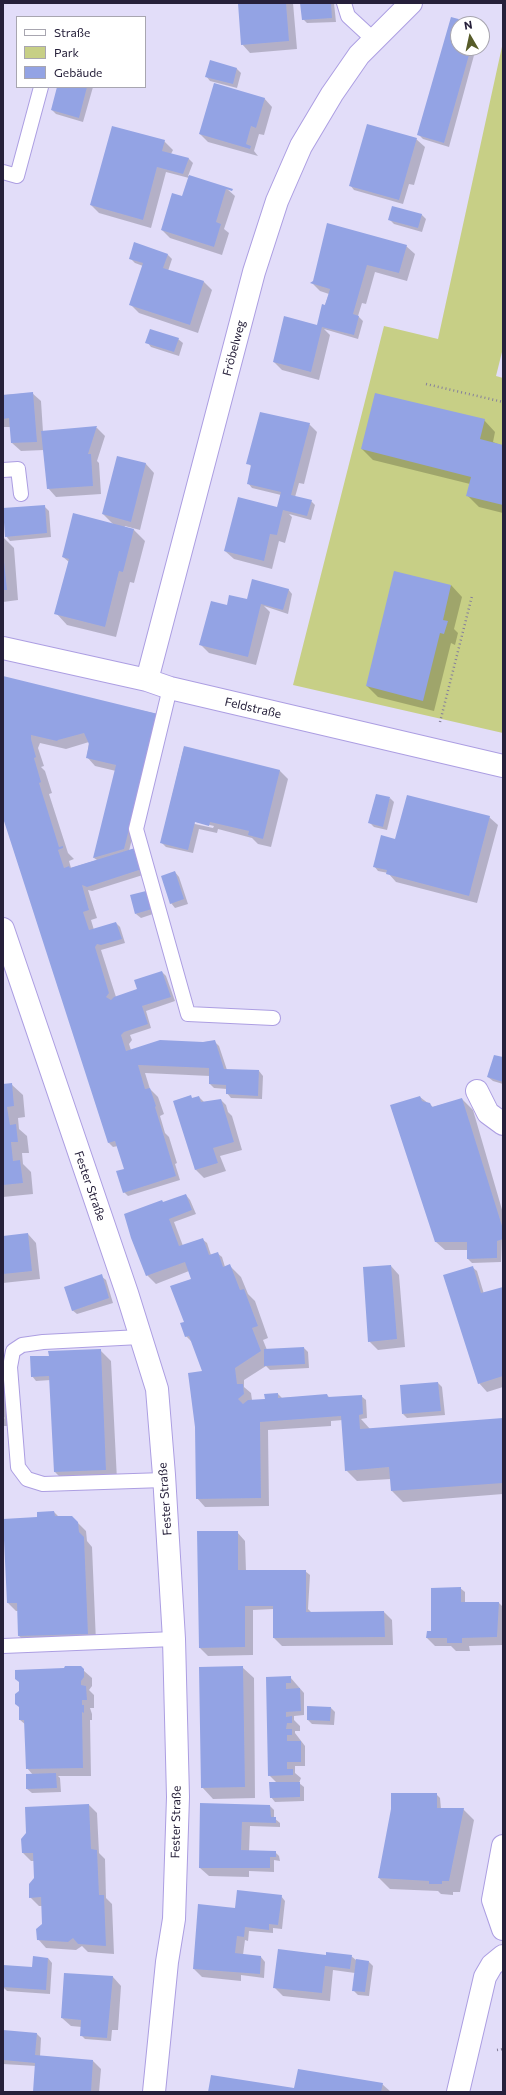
<!DOCTYPE html>
<html>
<head>
<meta charset="utf-8">
<style>
	body { margin:0 }
	#map { position:relative; width:506px; height:2095px; overflow:hidden; background:#e2ddf9; font-family:Commissioner,sans-serif }
	canvas { display:block }
	.frame { position:absolute; inset:0; border:4px solid #26203a; pointer-events:none }
	.legend { position:absolute; left:16px; top:16px; width:130px; height:72px; box-sizing:border-box; background:#fff; border:1px solid #a8a6b0; margin:0; padding:5px 7px; list-style:none; font-size:12px; color:#26203a }
	.legend li { display:flex; align-items:center; gap:8px; height:20px }
	.legend b { width:20px; border:1px solid #a8a6b0 }
	.north { position:absolute; left:450px; top:16px; width:40px; height:40px; box-sizing:border-box; background:#fff; border:1px solid #a8a6b0; border-radius:50%; rotate:351deg; font-size:11px; font-weight:700; line-height:16px; text-align:center; color:#26203a }
	.north::after { content:''; display:block; margin:auto; width:14px; height:18px; background:#575c29; clip-path:polygon(50% 0,100% 100%,50% 72%,0 100%) }
</style>
</head>
<body>
<div id="map">
<canvas width="506" height="2095"></canvas>
<div class="frame"></div>
<ul class="legend">
<li><b style="height:5px;background:#fff"></b>Straße</li>
<li><b style="height:11px;background:#c7cf86"></b>Park</li>
<li><b style="height:11px;background:#93a3e4"></b>Gebäude</li>
</ul>
<div class="north">N</div>
</div>
<script>
const ctx = document.querySelector('canvas').getContext('2d');
ctx.lineJoin = 'round';
function fillPath(path, color) { ctx.fillStyle = color; ctx.fill(path, 'evenodd'); }
const shape = rows => new Path2D(rows.map(r => 'M' + r).join(''));
function strokePath(path, color, width, dash) { ctx.strokeStyle = color; ctx.lineWidth = width; ctx.lineCap = dash ? 'butt' : 'round'; ctx.setLineDash(dash || []); ctx.stroke(path); }
function write(font, color, halo, rows, align = 'center') {
  ctx.font = font + ' Commissioner,sans-serif'; ctx.lineWidth = 4; ctx.setLineDash([]); ctx.textBaseline = 'middle'; ctx.strokeStyle = halo; ctx.fillStyle = color; for (const [text, x, y, turn = 0] of rows) {
    ctx.save(); ctx.translate(x, y); ctx.rotate((+turn || 0) * Math.PI / 180); ctx.textAlign = isNaN(turn) ? turn : align; if (halo) ctx.strokeText(text, 0, 0); ctx.fillText(text, 0, 0); ctx.restore();
  }
}
fillPath(shape([
	[503,42,503,348,496,376,503,378,503,733,293,685,384,326,438,339]
]), '#c7cf86');
fillPath(shape([
	[239,3,293,3,297,49,250,53,242,44],
	[302,3,334,3,336,22,307,23,303,19],
	[452,18,475,24,458,24,458,48,476,48,449,147,423,139,419,135],
	[210,62,237,69,241,73,237,88,210,81,206,76],
	[58,87,93,87,83,122,56,114,52,110],
	[264,98,272,107,264,135,259,134,254,151,258,156,208,142,200,134],
	[416,139,425,147,414,185,409,184,403,204,354,190,350,185],
	[164,141,173,150,171,154,189,159,193,163,188,176,226,188,235,196,224,229,229,233,222,255,170,238,162,230,183,197,189,178,166,172,151,228,99,213,91,205],
	[421,214,426,219,422,232,394,224,390,220],
	[135,244,168,255,172,259,168,271,204,282,212,290,198,333,139,313,131,305,143,266,135,263,130,258],
	[406,246,415,254,407,281,375,272,366,304,362,303,358,316,363,321,358,339,324,329,330,335,319,380,282,370,274,362,317,326,329,294,320,291,312,283],
	[178,339,183,343,179,356,151,347,147,342],
	[32,393,41,401,43,432,97,428,105,436,97,461,99,463,101,494,56,497,48,488,44,450,21,451,12,443,11,427,3,427,3,395],
	[484,420,495,432,493,442,503,446,503,513,479,507,467,495,470,484,373,460,362,449],
	[309,424,317,432,304,484,299,483,295,497,311,501,315,505,311,520,289,514,292,517,285,543,279,541,272,569,234,559,225,551,278,508,281,495,252,488,248,483,252,467,248,463],
	[118,457,146,464,154,473,140,530,125,526,124,528,134,530,145,541,134,583,130,582,116,637,67,625,56,613,69,562,63,557,114,525,103,514],
	[44,506,49,511,51,537,10,541,6,536],
	[3,537,14,548,18,600,3,602],
	[451,585,462,597,454,629,458,633,455,645,451,643,434,711,378,697,367,686],
	[288,589,292,594,288,614,264,606,270,612,256,665,209,653,201,645,227,607],
	[3,678,157,714,147,778,129,851,146,874,92,891,88,890,97,918,91,920,94,930,116,923,120,927,125,943,101,950,116,997,138,990,162,972,166,976,175,1001,146,1011,151,1028,130,1035,132,1040,129,1044,131,1050,214,1041,219,1046,227,1070,259,1071,263,1076,262,1099,231,1098,227,1093,227,1089,214,1088,210,1084,210,1076,145,1073,150,1089,158,1097,164,1114,160,1116,165,1133,169,1137,177,1163,175,1164,180,1180,128,1196,124,1192,125,1170,118,1146,113,1147,109,1143,3,814],
	[89,742,87,757,95,766,116,771,94,858,97,860,71,868,69,861,74,859,68,853,49,794,52,793,45,771,41,767,44,766,38,748,40,743,66,749],
	[184,747,280,771,288,779,271,847,258,844,252,838,218,829,217,833,199,829,193,853,166,847,161,842],
	[192,821,214,826,213,828,195,824],
	[390,798,394,802,387,830,374,827,370,823],
	[489,817,498,825,477,903,396,882,388,873,378,871,374,866,395,839],
	[175,872,179,877,188,904,175,908,171,903],
	[146,892,150,896,156,913,141,918,136,914],
	[503,1058,503,1084,493,1081,488,1077],
	[11,1084,23,1095,25,1117,18,1118,19,1129,27,1136,29,1153,22,1153,23,1164,31,1172,33,1194,3,1197,3,1085],
	[199,1097,204,1102,221,1100,226,1105,228,1112,232,1116,242,1150,220,1156,226,1171,204,1178,196,1170,175,1102],
	[420,1097,433,1107,462,1099,473,1110,503,1213,501,1262,472,1263,468,1259,468,1250,445,1250,436,1242,391,1106],
	[186,1195,190,1200,196,1214,174,1222,183,1246,202,1239,207,1243,211,1255,217,1253,222,1257,225,1267,230,1266,241,1277,248,1294,255,1301,268,1338,263,1340,267,1350,304,1348,308,1352,309,1368,270,1370,266,1366,244,1380,244,1387,251,1393,252,1400,266,1400,278,1394,282,1398,327,1395,330,1398,361,1396,366,1400,367,1418,361,1419,370,1429,503,1419,503,1494,403,1502,392,1491,391,1479,357,1481,346,1470,343,1420,331,1421,331,1426,268,1430,269,1506,205,1507,197,1498,204,1372,192,1342,186,1336,185,1323,193,1279,189,1271,156,1284,147,1275,163,1203],
	[28,1234,36,1243,40,1279,3,1283,3,1237],
	[391,1266,399,1275,405,1347,378,1350,369,1341],
	[472,1267,477,1271,484,1294,503,1288,503,1387,487,1392,479,1383],
	[101,1276,106,1280,113,1303,77,1314,72,1310],
	[100,1350,111,1361,117,1480,66,1483,55,1472,51,1380,36,1381,32,1376,50,1357],
	[3,1359,7,1363,8,1426,3,1426,3,1419,5,1418,3,1417],
	[438,1383,442,1387,445,1415,407,1418,403,1414],
	[54,1512,59,1517,72,1517,86,1531,87,1541,92,1547,96,1642,28,1644,19,1636,18,1611,16,1611,8,1603,38,1518],
	[237,1532,245,1541,246,1571,305,1571,310,1575,308,1609,312,1613,384,1612,392,1620,393,1645,282,1646,274,1638,274,1609,253,1610,253,1655,208,1656,200,1648],
	[460,1588,465,1592,465,1603,499,1603,503,1607,503,1645,469,1646,470,1651,456,1651,451,1646,435,1646,427,1638],
	[242,1667,254,1678,255,1798,213,1799,202,1787],
	[83,1670,92,1678,92,1686,89,1690,94,1695,94,1708,90,1708,92,1714,92,1720,90,1720,91,1776,58,1776,60,1778,61,1792,32,1793,27,1789,33,1775,27,1768,26,1725,20,1720,20,1707],
	[290,1677,304,1693,304,1715,294,1716,294,1720,300,1726,300,1731,295,1731,295,1733,305,1746,305,1766,295,1766,295,1773,301,1778,299,1783,304,1787,304,1801,275,1802,271,1797,277,1783,269,1775,267,1678],
	[331,1708,335,1712,334,1725,312,1724,308,1720],
	[436,1794,440,1798,441,1809,463,1809,474,1820,460,1892,453,1892,453,1895,441,1894,438,1891,390,1889,379,1878,392,1808],
	[201,1804,270,1806,274,1810,274,1818,280,1823,280,1827,250,1826,249,1851,275,1852,279,1856,280,1861,274,1860,274,1872,249,1871,249,1877,209,1876,200,1868],
	[89,1805,97,1813,99,1853,105,1859,106,1898,112,1904,114,1954,88,1952,82,1946,76,1950,46,1948,38,1939,43,1924,42,1906,39,1906,30,1897,35,1878,34,1861,31,1861,23,1853],
	[281,1896,285,1901,282,1929,273,1928,273,1933,249,1931,248,1941,245,1940,243,1955,261,1957,265,1962,264,1978,241,1975,241,1981,202,1977,194,1969,236,1909],
	[327,1956,351,1956,356,1960,369,1962,373,1966,369,1996,358,1995,353,1990,355,1973,333,1970,330,2001,283,1996,274,1987],
	[48,1958,52,1963,50,1994,7,1991,3,1987,3,1971,33,1968],
	[65,1974,113,1977,121,1986,118,2030,112,2030,111,2041,85,2039,81,2035,82,2027,71,2026,62,2018],
	[3,2031,37,2034,41,2038,40,2057,93,2061,101,2069,99,2092,34,2092,36,2066,3,2064],
	[382,2084,391,2092,209,2092,295,2089]
]), '#0003');
fillPath(shape([
	[238,3,286,3,289,41,241,45],
	[300,3,331,3,332,18,302,20],
	[451,17,477,24,458,24,458,48,471,48,444,143,417,135],
	[210,60,237,68,233,84,205,77],
	[214,83,265,98,256,128,251,126,246,144,251,146,250,149,199,134],
	[57,87,87,87,79,118,51,110],
	[367,124,417,138,399,200,349,186],
	[112,126,165,140,162,151,189,158,183,174,157,167,143,220,90,205],
	[189,175,233,189,232,191,226,189,216,222,221,224,214,247,161,230,172,193,182,196],
	[392,206,422,214,418,228,388,220],
	[327,223,407,245,399,273,367,265,353,314,359,316,354,335,322,327,311,372,273,362,284,316,317,325,322,304,325,305,330,289,310,283,313,281],
	[134,242,168,254,163,268,204,281,190,325,129,305,143,263,129,259],
	[150,329,179,338,174,352,145,343],
	[33,392,37,442,11,443,9,418,3,419,3,395],
	[375,393,485,419,480,439,503,445,503,505,466,496,471,477,361,449],
	[260,412,310,423,291,495,312,500,307,516,283,510,277,535,270,534,264,561,224,551,238,497,277,507,281,492,247,484,251,465,246,464],
	[97,426,88,454,91,454,93,486,47,489,41,431],
	[117,456,146,463,131,522,102,514],
	[45,505,47,533,5,537,3,508],
	[73,513,134,529,123,572,119,571,105,627,54,614,69,559,62,557],
	[3,552,7,590,3,590],
	[394,571,451,585,443,620,448,621,444,634,440,633,423,701,366,686],
	[252,579,289,589,283,610,261,604,248,657,199,645,211,601,227,605,229,595,247,599],
	[3,676,158,714,124,849,93,858,116,765,86,758,89,744,84,733,58,740,57,741,31,735,31,739,36,757,34,758,41,782,39,783,59,847,63,846,63,848,58,850,64,868,69,866,70,868,135,848,142,869,87,887,82,885,89,910,83,912,89,930,116,922,122,939,101,945,97,944,95,947,109,993,106,997,111,1000,114,997,137,989,134,980,162,971,171,997,142,1006,148,1024,124,1032,121,1035,126,1051,160,1040,203,1042,215,1040,224,1069,259,1070,258,1096,226,1094,226,1085,209,1084,209,1068,138,1065,145,1089,150,1088,156,1106,155,1107,176,1176,123,1193,116,1171,124,1169,115,1141,108,1143,3,818],
	[184,746,280,770,263,839,248,835,249,831,210,822,209,826,195,822,188,850,160,843],
	[376,794,390,797,383,827,368,823],
	[407,795,490,816,469,896,386,874,387,870,373,867,381,835,395,839],
	[175,871,184,899,170,904,161,876],
	[146,891,152,909,135,914,130,895],
	[494,1055,503,1057,503,1082,487,1077],
	[12,1083,14,1106,7,1107,10,1125,16,1124,18,1142,11,1142,13,1161,20,1160,23,1183,3,1185,3,1084],
	[191,1095,192,1098,199,1096,201,1102,221,1099,234,1142,213,1148,218,1163,195,1170,173,1101],
	[420,1096,422,1101,430,1103,432,1107,462,1098,503,1229,503,1239,497,1241,497,1258,467,1259,467,1242,435,1242,390,1105],
	[186,1194,192,1210,169,1219,179,1246,203,1238,209,1255,218,1252,223,1267,230,1264,240,1290,244,1289,258,1326,252,1328,261,1351,235,1368,237,1384,243,1384,244,1394,238,1399,243,1404,248,1400,265,1399,264,1394,278,1393,278,1398,327,1394,328,1397,362,1395,363,1414,359,1415,360,1429,503,1418,503,1483,391,1491,389,1467,345,1471,341,1416,260,1422,261,1498,196,1499,195,1427,188,1373,202,1371,189,1336,185,1337,180,1323,184,1322,170,1286,191,1279,185,1262,146,1276,131,1238,124,1214,162,1200,163,1202],
	[28,1233,32,1271,3,1274,3,1236],
	[391,1265,397,1339,368,1342,363,1267],
	[473,1266,481,1293,503,1287,503,1376,478,1384,443,1275],
	[102,1274,109,1298,72,1311,64,1287],
	[304,1347,305,1364,264,1366,264,1349],
	[101,1349,106,1470,54,1472,49,1376,31,1377,30,1356,49,1356,48,1351],
	[438,1382,441,1411,402,1414,400,1385],
	[54,1511,55,1516,72,1516,78,1522,79,1532,84,1537,88,1634,18,1636,17,1603,7,1603,3,1519,37,1517,37,1512],
	[197,1531,238,1531,238,1570,306,1570,306,1612,384,1611,385,1637,273,1638,273,1606,245,1606,245,1647,199,1648],
	[461,1587,461,1602,499,1602,497,1637,462,1638,462,1643,447,1643,447,1638,426,1638,427,1631,431,1631,431,1588],
	[65,1666,81,1666,84,1669,84,1677,81,1681,81,1685,86,1686,87,1700,82,1700,82,1705,84,1705,84,1713,82,1712,83,1768,26,1769,24,1720,19,1720,19,1707,15,1704,15,1694,19,1691,19,1682,15,1679,15,1670,64,1668],
	[243,1666,245,1787,201,1788,199,1667],
	[291,1676,291,1683,286,1683,286,1689,300,1688,301,1711,286,1712,286,1717,292,1716,292,1723,287,1723,286,1729,292,1729,292,1735,287,1735,287,1741,301,1741,301,1762,287,1762,287,1769,293,1769,293,1775,268,1776,266,1677],
	[307,1706,331,1707,330,1721,307,1720],
	[56,1773,57,1788,26,1789,26,1774],
	[269,1782,300,1782,300,1797,270,1798],
	[391,1793,437,1793,437,1808,464,1808,449,1881,442,1881,442,1884,429,1884,429,1881,378,1878,391,1809],
	[200,1803,270,1805,271,1817,276,1817,276,1823,242,1822,241,1850,276,1851,276,1857,270,1857,270,1868,199,1868],
	[89,1804,91,1849,97,1850,99,1895,104,1895,106,1946,78,1944,73,1938,68,1942,37,1940,36,1929,42,1924,41,1897,29,1898,29,1884,34,1878,33,1853,22,1853,21,1839,26,1833,25,1807],
	[237,1890,282,1895,278,1925,269,1924,269,1930,245,1927,244,1937,237,1936,235,1953,261,1956,260,1974,193,1969,198,1904,235,1908],
	[278,1949,326,1955,326,1952,352,1955,350,1969,325,1966,322,1993,273,1988],
	[33,1956,48,1958,46,1990,3,1987,3,1965,32,1967],
	[356,1959,369,1961,365,1992,352,1991],
	[64,1973,113,1976,107,2038,80,2036,81,2020,61,2018],
	[3,2030,37,2033,35,2055,93,2060,91,2092,33,2092,35,2063,3,2060],
	[298,2069,383,2083,381,2092,208,2092,211,2075,294,2088]
]), '#93a3e4');
const lane = shape([
	[344,3,348,16,374,40],
	[3,172,17,176,41,87],
	[3,470,18,469,21,494],
	[170,688,136,829,188,1014,273,1018],
	[140,1337,43,1342,22,1345,13,1351,10,1367,18,1467,27,1479,43,1484,164,1480],
	[3,1646,174,1639]
]);
const street = shape([
	[3,648,147,680,170,688,503,766],
	[147,680,254,272,277,201,301,146,332,94,359,55,411,3],
	[3,929,127,1293,157,1389,164,1475,174,1639,178,1797,174,1919,167,1962,154,2092],
	[477,1091,488,1113,503,1124],
	[503,1846,493,1900,503,1929],
	[458,2092,485,1977,492,1965,503,1956]
]);
strokePath(lane, '#ac9ee2', 16);
strokePath(street, '#ac9ee2', 24);
strokePath(shape([
	[426,384,503,402],
	[440,722,472,596],
	[497,2050,503,2049]
]), '#86809b', 2.5, [1, 3]);
strokePath(lane, '#fff', 14);
strokePath(street, '#fff', 22);
write('12px', '#26203a', '#fff', [
	["Fröbelweg",234,348,-75],
	["Feldstraße",253,708,13],
	["Fester Straße",90,1186,71],
	["Fester Straße",165,1499,-94],
	["Fester Straße",176,1822,-89]
]);
</script>
</body>
</html>
